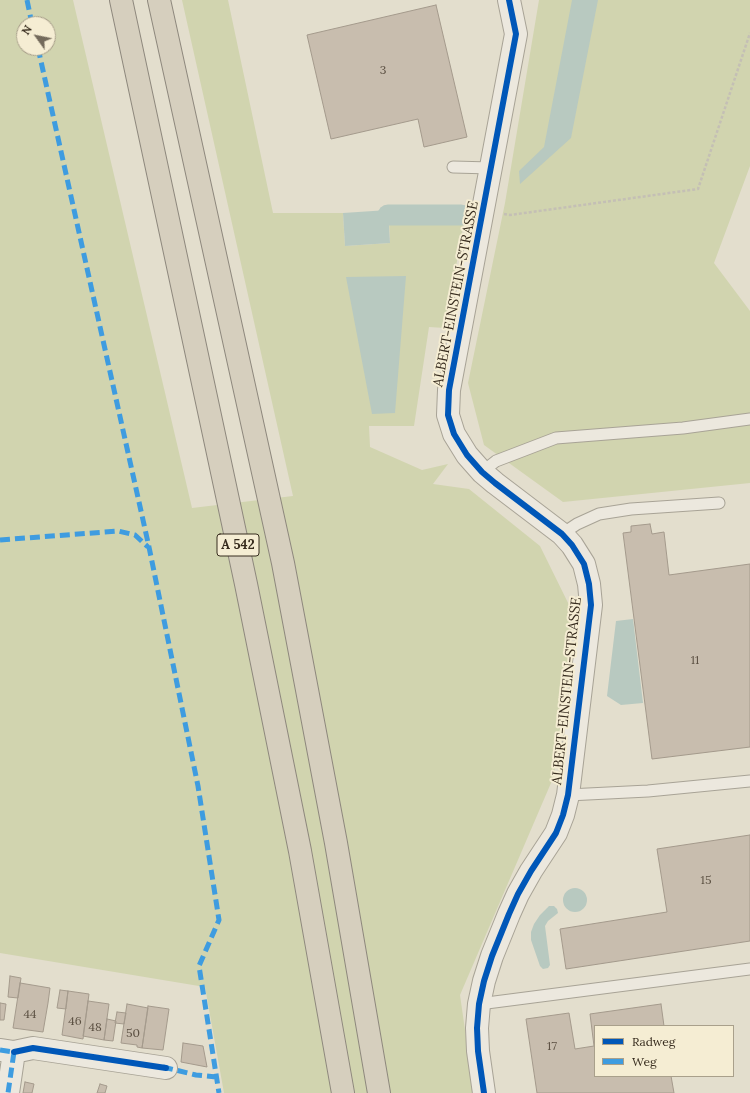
<!DOCTYPE html>
<html>
<head>
<meta charset="utf-8">
<style>
	body { margin:0 }
	#map { position:relative; width:750px; height:1093px; overflow:hidden; background:#e3decd; font-family:Lora,serif }
	canvas { display:block }
	.legend { position:absolute; left:594px; top:1025px; width:140px; height:52px; box-sizing:border-box; background:#f5edd3; border:1px solid #a9a08b; margin:0; padding:5px 7px; list-style:none; font-size:12px; color:#372c1e }
	.legend li { display:flex; align-items:center; gap:8px; height:20px }
	.legend b { width:20px; border:1px solid #a9a08b }
	.north { position:absolute; left:16px; top:16px; width:40px; height:40px; box-sizing:border-box; background:#f5edd3; border:1px solid #a9a08b; border-radius:50%; rotate:303deg; font-size:11px; font-weight:700; line-height:16px; text-align:center; color:#372c1e }
	.north::after { content:''; display:block; margin:auto; width:14px; height:18px; background:#736a5b; clip-path:polygon(50% 0,100% 100%,50% 72%,0 100%) }
</style>
</head>
<body>
<div id="map">
<canvas width="750" height="1093"></canvas>
<ul class="legend">
<li><b style="height:5px;background:#0057b8"></b>Radweg</li>
<li><b style="height:5px;background:#3e9ce0"></b>Weg</li>
</ul>
<div class="north">N</div>
</div>
<script>
const ctx = document.querySelector('canvas').getContext('2d');
ctx.lineJoin = 'round';
function fillPath(path, color) { ctx.fillStyle = color; ctx.fill(path, 'evenodd'); }
const shape = rows => new Path2D(rows.map(r => 'M' + r).join(''));
function strokePath(path, color, width, dash) { ctx.strokeStyle = color; ctx.lineWidth = width; ctx.lineCap = dash ? 'butt' : 'round'; ctx.setLineDash(dash || []); ctx.stroke(path); }
function write(font, color, halo, rows, align = 'center') {
  ctx.font = font + ' Lora,serif'; ctx.lineWidth = 4; ctx.setLineDash([]); ctx.textBaseline = 'middle'; ctx.strokeStyle = halo; ctx.fillStyle = color; for (const [text, x, y, turn = 0] of rows) {
    ctx.save(); ctx.translate(x, y); ctx.rotate((+turn || 0) * Math.PI / 180); ctx.textAlign = isNaN(turn) ? turn : align; if (halo) ctx.strokeText(text, 0, 0); ctx.fillText(text, 0, 0); ctx.restore();
  }
}
fillPath(shape([
	[0,0,73,0,192,508,293,496,182,0,228,0,273,213,343,213,345,246,390,243,389,221,464,222,445,328,429,327,414,426,369,426,370,447,422,470,448,464,433,484,469,489,540,546,574,615,554,776,460,995,474,1093,224,1093,205,987,0,953],
	[24,24,48,24,48,48,24,48],
	[539,0,750,0,750,166,714,263,750,311,750,483,563,502,484,445,468,383,505,203]
]), '#d1d4af');
fillPath(shape([
	[572,0,598,0,571,138,520,184,519,171,544,147],
	[388,210,390,243,345,246,343,213],
	[406,276,395,413,372,414,346,277],
	[633,619,643,703,621,705,607,696,616,621],
	'563 900a12 12 0 1 1 24 0a12 12 0 1 1-24 0Z',
	[549,906,554,906,557,909,558,913,548,921,545,926,550,965,548,968,543,969,540,966,531,940,531,932,534,924,540,915]
]), '#b8c9c0');
strokePath(shape([
	[388,215,461,215]
]), '#b8c9c0', 21);
const building = shape([
	[436,5,467,137,424,147,418,119,331,139,307,35,436,5],
	[650,524,652,534,664,532,669,575,750,564,750,747,652,759,623,533,631,532,631,526,650,524],
	[750,835,750,941,566,969,560,929,667,912,657,849,750,835],
	[10,976,21,978,18,998,8,997,10,976],
	[20,983,50,988,48,1003,43,1032,13,1028,20,983],
	[60,990,68,991,66,1009,57,1008,60,990],
	[68,991,89,994,83,1039,62,1035,68,991],
	[88,1001,109,1004,104,1040,83,1036,88,1001],
	[0,1003,6,1004,4,1020,0,1020,0,1003],
	[127,1004,148,1008,142,1048,137,1047,137,1045,121,1043,127,1004],
	[661,1004,664,1026,595,1026,595,1076,671,1076,674,1093,537,1093,526,1019,569,1013,575,1049,594,1046,590,1014,661,1004],
	[148,1006,169,1009,163,1050,142,1048,148,1006],
	[117,1012,126,1013,124,1024,115,1023,117,1012],
	[107,1019,116,1021,113,1041,104,1040,107,1019],
	[183,1043,203,1046,207,1067,181,1062,183,1043],
	[25,1082,34,1084,32,1093,23,1093,25,1082],
	[100,1084,107,1086,105,1093,97,1093,100,1084]
]);
fillPath(building, '#c8bdae');
strokePath(building, '#a49a8c', 1);
const service = shape([
	[453,167,491,168],
	[482,472,496,461,556,438,683,428,750,419],
	[562,534,577,524,599,514,631,509,719,503],
	[568,795,648,791,750,781],
	[479,1004,750,969]
]);
const minor = shape([
	[1,1050,14,1052,8,1093],
	[14,1052,33,1048,166,1068],
	[484,1093,478,1051,477,1028,479,1004,484,981,492,956,509,914,518,894,531,871,556,833,563,815,568,795,591,605,589,584,584,564,572,545,562,534,495,483,482,472,467,455,454,434,448,415,449,390,516,34,509,0]
]);
const motorway = shape([
	[121,0,246,584,300,851,343,1093],
	[159,0,283,563,336,843,379,1093]
]);
strokePath(service, '#a8a396', 13);
strokePath(minor, '#a8a396', 24);
strokePath(motorway, '#8e887d', 24);
strokePath(shape([
	[504,214,510,215,698,189,750,33]
]), '#c4bfb5', 2.5, [3, 2]);
strokePath(service, '#ece8de', 11);
strokePath(minor, '#ece8de', 22);
strokePath(motorway, '#d6cfbe', 22);
strokePath(shape([
	[27,0,32,24],
	[38,48,149,547,198,786,219,920,199,966,219,1093],
	[0,540,118,531,135,535,148,547],
	[0,1050,14,1052,8,1093],
	[163,1067,196,1075,216,1077]
]), '#3e9ce0', 5, [10, 5]);
strokePath(shape([
	[14,1052,33,1048,166,1068],
	[484,1093,478,1051,477,1028,479,1004,484,981,492,956,509,914,518,894,531,871,556,833,563,815,568,795,591,605,589,584,584,564,572,545,562,534,495,483,482,472,467,455,454,434,448,415,449,390,516,34,509,0]
]), '#0057b8', 6);
write('12px', '#5b5042', null, [
	["3",383,71],
	["11",695,661],
	["15",706,881],
	["44",30,1015],
	["46",75,1022],
	["48",95,1028],
	["50",133,1034],
	["17",552,1047]
]);
for (const [x, y, w] of [
	[238,545,42]
]) { const box = new Path2D(); box.roundRect(x - w / 2, y - 11, w, 22, 3); ctx.fillStyle = '#f5edd3'; ctx.fill(box); strokePath(box, '#372c1e', 1); }
write('bold 13px', '#372c1e', null, [
	["A 542",238,545]
]);
write('14px', '#372c1e', '#f5edd3', [
	["ALBERT-EINSTEIN-STRASSE",456,294,-79],
	["ALBERT-EINSTEIN-STRASSE",567,691,-84]
]);
</script>
</body>
</html>
